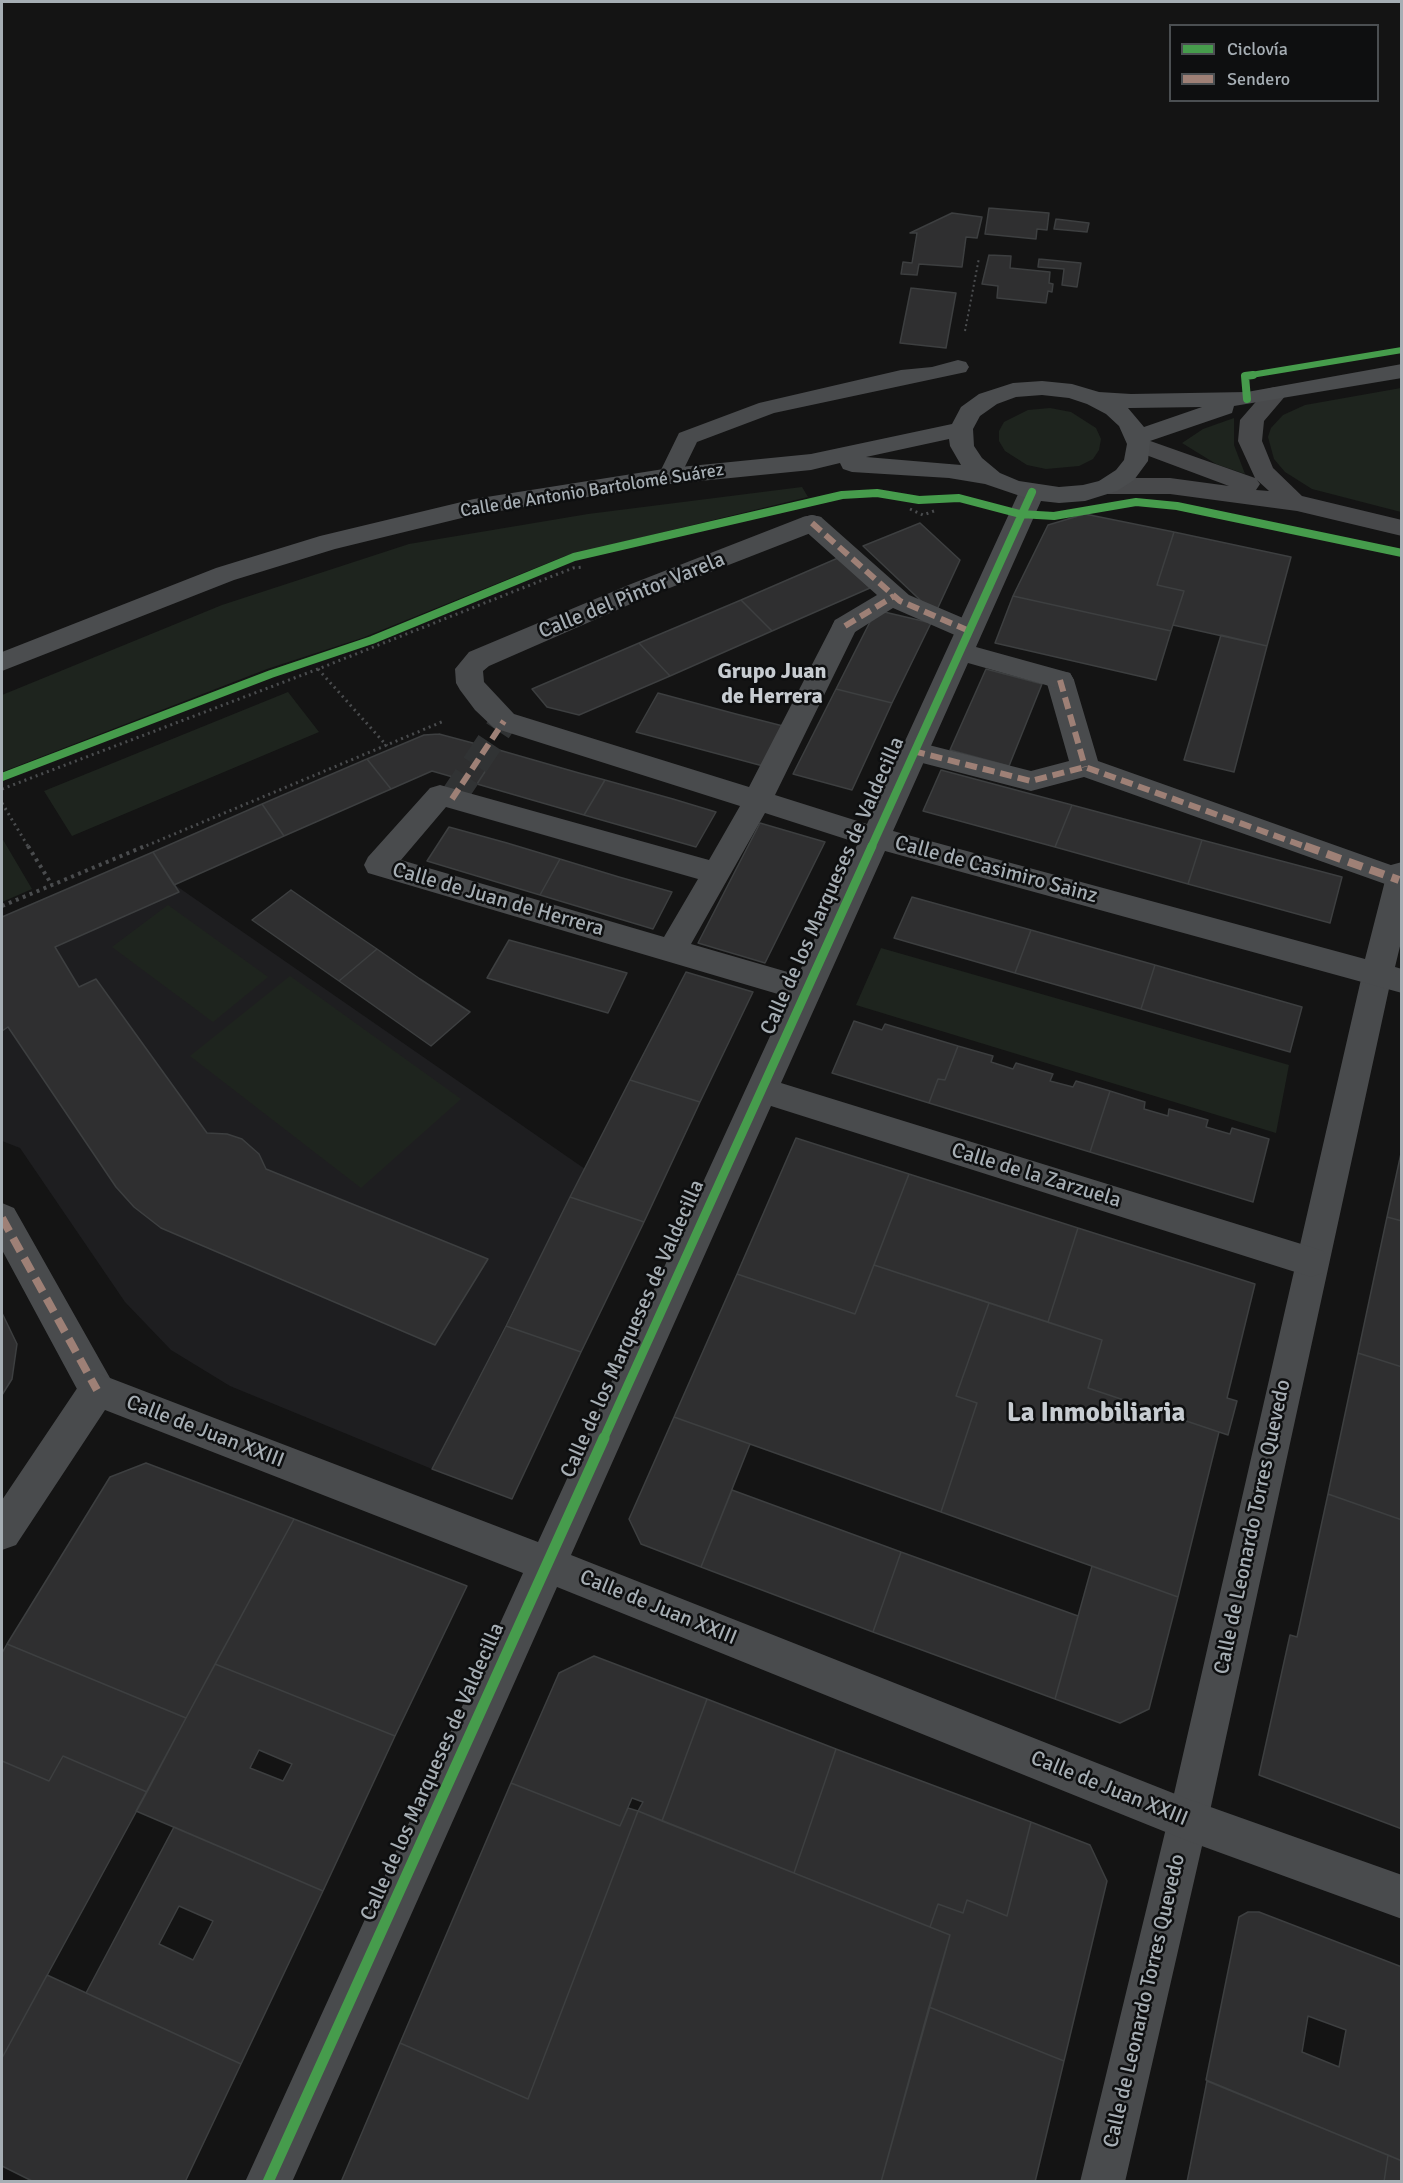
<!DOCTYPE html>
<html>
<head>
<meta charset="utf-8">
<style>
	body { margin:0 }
	#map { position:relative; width:1403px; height:2183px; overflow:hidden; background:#141414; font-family:Signika,sans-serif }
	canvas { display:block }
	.frame { position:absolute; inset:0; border:3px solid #a6aeb4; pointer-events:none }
	.legend { position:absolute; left:1169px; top:24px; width:210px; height:78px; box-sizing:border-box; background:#0e0f10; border:2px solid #4b4f52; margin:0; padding:8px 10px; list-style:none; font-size:18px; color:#a6aeb4 }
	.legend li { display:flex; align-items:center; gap:12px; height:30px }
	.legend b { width:30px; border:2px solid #4b4f52 }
</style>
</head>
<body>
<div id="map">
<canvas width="1403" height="2183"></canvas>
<div class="frame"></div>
<ul class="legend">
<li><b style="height:8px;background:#469c4c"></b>Ciclovía</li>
<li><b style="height:8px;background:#9e8076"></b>Sendero</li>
</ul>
</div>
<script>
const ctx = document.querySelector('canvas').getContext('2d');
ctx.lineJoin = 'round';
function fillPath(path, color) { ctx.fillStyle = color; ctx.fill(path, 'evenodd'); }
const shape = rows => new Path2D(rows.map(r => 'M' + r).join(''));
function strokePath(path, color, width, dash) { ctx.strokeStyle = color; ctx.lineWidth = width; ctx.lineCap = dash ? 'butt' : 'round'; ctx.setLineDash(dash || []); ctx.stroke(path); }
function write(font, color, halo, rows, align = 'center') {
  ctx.font = font + ' Signika,sans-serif'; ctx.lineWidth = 5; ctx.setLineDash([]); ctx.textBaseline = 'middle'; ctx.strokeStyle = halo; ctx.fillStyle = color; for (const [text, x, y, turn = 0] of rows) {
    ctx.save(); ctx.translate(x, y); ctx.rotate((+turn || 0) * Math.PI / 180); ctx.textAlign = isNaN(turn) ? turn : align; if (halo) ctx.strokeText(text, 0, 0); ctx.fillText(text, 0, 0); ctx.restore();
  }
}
fillPath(shape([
	[153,852,175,885,585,1169,432,1469,230,1386,171,1350,125,1302,20,1148,2,1141,2,917]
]), '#1e1e20');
fillPath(shape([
	[1401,388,1401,512,1312,489,1285,472,1274,459,1268,437,1271,428,1283,415,1305,405],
	[1050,408,1071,412,1096,428,1101,439,1099,450,1093,459,1079,466,1046,469,1027,465,1005,451,999,441,999,431,1004,422,1028,410],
	[1234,418,1234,445,1245,474,1216,464,1182,443,1203,429],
	[802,487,808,497,565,556,362,638,267,669,2,772,2,695,222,605,409,544,588,514],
	[288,692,319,732,72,836,44,791],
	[2,838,32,889,2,902],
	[168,905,268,977,213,1022,112,947],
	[881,948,1289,1065,1276,1133,856,1005],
	[290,976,461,1099,361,1188,190,1056]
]), '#1e241e');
const building = shape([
	[989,208,1049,213,1047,230,1037,229,1036,239,985,234,989,208],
	[952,213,982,217,977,238,966,237,962,267,919,264,917,275,901,274,903,262,912,263,917,233,910,233,952,213],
	[1056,219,1089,223,1087,232,1054,229,1056,219],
	[989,255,1011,256,1010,268,1050,272,1049,283,1053,284,1052,292,1048,291,1046,303,997,298,998,286,982,284,989,255],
	[1039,259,1081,263,1077,287,1062,285,1064,269,1038,267,1039,259],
	[911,288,956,293,946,348,900,343,911,288],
	[1085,514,1174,532,1157,585,1184,591,1171,631,1013,596,1048,525,1085,514],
	[920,523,960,560,935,614,863,546,920,523],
	[1174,532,1291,557,1267,646,1173,625,1184,591,1157,585,1174,532],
	[838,558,870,588,772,631,741,600,838,558],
	[1013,596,1171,631,1156,680,995,643,1013,596],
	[741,600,772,631,670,676,639,643,741,600],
	[876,610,931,623,892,703,836,689,876,610],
	[1221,635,1267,646,1234,772,1184,760,1221,635],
	[639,643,670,676,579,715,547,707,532,689,639,643],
	[986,669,1042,684,1009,766,950,750,986,669],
	[836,689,892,703,852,790,793,774,836,689],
	[658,693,736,714,783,726,763,766,636,732,658,693],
	[439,734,499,750,477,784,432,771,391,789,367,759,424,735,439,734],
	[499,750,579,773,605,780,584,815,477,784,499,750],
	[367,759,391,789,284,836,262,804,367,759],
	[941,770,1072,805,1055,847,923,811,941,770],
	[605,780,673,799,716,812,696,847,584,815,605,780],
	[262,804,284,836,174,885,153,852,262,804],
	[1072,805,1202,840,1188,884,1055,847,1072,805],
	[760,823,825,842,765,963,698,943,760,823],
	[449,827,507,843,560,859,540,895,427,861,449,827],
	[1202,840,1342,877,1330,923,1188,884,1202,840],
	[153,852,179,892,55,947,79,987,96,979,207,1133,227,1134,242,1139,259,1154,266,1169,488,1259,435,1345,161,1228,134,1207,116,1187,8,1027,2,1031,2,917,153,852],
	[560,859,619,877,672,892,653,929,540,895,560,859],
	[291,890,330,917,377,949,339,981,252,920,291,890],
	[912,897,1031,930,1015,973,894,938,912,897],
	[1031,930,1155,965,1141,1009,1015,973,1031,930],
	[509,940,567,956,627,973,608,1013,487,978,509,940],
	[377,949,420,979,470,1012,431,1046,339,981,377,949],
	[1155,965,1302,1007,1290,1052,1141,1009,1155,965],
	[686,972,753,992,700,1102,630,1080,686,972],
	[854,1021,882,1030,885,1024,958,1046,945,1080,938,1079,929,1103,832,1073,854,1021],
	[958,1046,993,1056,991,1062,1013,1069,1016,1063,1053,1074,1050,1081,1073,1087,1076,1081,1110,1091,1090,1152,929,1103,938,1079,945,1080,958,1046],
	[630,1080,700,1102,644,1222,570,1197,630,1080],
	[1110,1091,1145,1102,1144,1109,1168,1116,1169,1109,1208,1120,1206,1127,1230,1134,1232,1128,1269,1139,1253,1202,1090,1152,1110,1091],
	[796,1138,909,1174,855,1314,737,1274,796,1138],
	[1402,1149,1402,1221,1387,1217,1402,1149],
	[909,1174,1078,1228,1048,1322,874,1265,909,1174],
	[570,1197,644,1222,581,1352,506,1326,570,1197],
	[1387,1217,1402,1221,1402,1367,1358,1353,1387,1217],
	[1078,1228,1255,1284,1227,1398,1237,1401,1228,1435,1088,1388,1102,1340,1048,1322,1078,1228],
	[874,1265,989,1303,956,1396,977,1403,941,1512,674,1417,737,1274,855,1314,874,1265],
	[989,1303,1102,1340,1088,1388,1219,1432,1178,1597,941,1512,977,1403,956,1396,989,1303],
	[2,1313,17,1344,12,1379,2,1395,2,1313],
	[506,1326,581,1352,512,1499,432,1469,506,1326],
	[1358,1353,1402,1367,1402,1520,1328,1494,1358,1353],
	[674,1417,750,1444,701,1567,641,1544,629,1519,674,1417],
	[146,1463,294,1519,186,1718,7,1644,110,1477,146,1463],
	[732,1490,901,1552,873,1632,701,1567,732,1490],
	[1328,1494,1402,1520,1402,1829,1259,1775,1290,1635,1297,1637,1328,1494],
	[294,1519,467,1586,395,1736,215,1664,294,1519],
	[901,1552,1078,1616,1055,1699,873,1632,901,1552],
	[1092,1566,1178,1597,1149,1709,1120,1723,1055,1699,1092,1566],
	[7,1644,186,1718,147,1792,63,1756,49,1781,2,1761,2,1653,7,1644],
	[594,1656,707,1699,662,1821,638,1811,643,1802,632,1798,620,1826,511,1783,559,1673,594,1656],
	[215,1664,395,1736,323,1891,136,1811,215,1664],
	[259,1750,292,1764,283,1781,250,1768,259,1750],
	[707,1699,836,1749,794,1873,662,1821,707,1699],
	[836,1749,1031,1822,1007,1916,967,1900,963,1913,938,1904,930,1927,794,1873,836,1749],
	[63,1756,147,1792,2,2058,2,1761,49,1781,63,1756],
	[511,1783,620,1826,628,1808,638,1811,528,2099,400,2043,511,1783],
	[638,1811,950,1935,881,2182,341,2182,400,2043,528,2099,638,1811],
	[1031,1822,1090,1845,1107,1881,1064,2061,929,2007,950,1935,930,1927,938,1904,963,1913,967,1900,1007,1916,1031,1822],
	[174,1827,323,1891,241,2064,86,1993,174,1827],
	[179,1906,213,1921,193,1960,159,1944,179,1906],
	[1248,1912,1259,1912,1402,1967,1402,2161,1206,2080,1239,1917,1248,1912],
	[1308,2016,1346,2030,1339,2067,1302,2052,1308,2016],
	[47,1975,241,2064,185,2182,34,2182,2,2166,2,2058,47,1975],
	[929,2007,1064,2061,1035,2182,881,2182,929,2007],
	[1207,2081,1388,2155,1384,2182,1187,2182,1207,2081],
	[1388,2155,1402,2161,1402,2182,1384,2182,1388,2155]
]);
fillPath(building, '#2f2f30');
strokePath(building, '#3d3f40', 1.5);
strokePath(shape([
	[452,799,504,721]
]), '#313334', 27, [27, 14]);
strokePath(shape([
	[965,331,979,258]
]), '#4a4c4e', 2, [2, 3]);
strokePath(shape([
	[910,509,923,515,934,511],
	[318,669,387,746],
	[2,789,318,669,573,568,583,567],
	[2,803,29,848],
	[141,848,444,721]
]), '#4a4c4e', 3, [2, 4]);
strokePath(shape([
	[28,846,52,885],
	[2,906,145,846]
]), '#4a4c4e', 4, [3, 4.5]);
fillPath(shape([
	[958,360,966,362,969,367,966,372,774,413,697,442,678,481,670,483,662,481,658,476,679,433,759,403,901,370,932,367,958,360],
	[1377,963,1388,967,1392,975,1208,1820,1125,2182,1080,2182,1168,1820,1362,975,1366,967,1377,963]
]), '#494b4d');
fillPath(shape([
	[812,515,821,517,909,595,977,624,981,630,977,636,967,639,957,636,893,608,855,632,845,635,835,632,832,626,835,620,877,595,803,529,799,523,803,517,812,515],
	[1060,671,1070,673,1074,680,1098,761,1402,869,1402,890,1084,777,1031,791,903,758,899,751,903,744,913,741,1031,771,1069,761,1046,680,1050,673,1060,671],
	[2,1203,14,1208,110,1378,115,1390,110,1402,97,1407,84,1402,2,1250,2,1203]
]), '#494b4d');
fillPath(shape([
	[1032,484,1041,486,1045,492,976,647,1070,673,1074,680,1070,687,1060,689,968,663,893,831,1365,959,1387,873,1391,865,1402,862,1402,938,1395,967,1402,969,1402,993,885,851,781,1083,1311,1247,1323,1251,1329,1262,1323,1273,1311,1277,771,1106,571,1555,1188,1799,1402,1875,1402,1919,1188,1841,557,1587,292,2182,245,2182,523,1573,105,1410,16,1545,2,1550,2,1500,84,1378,97,1373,538,1542,788,997,368,873,364,865,368,857,430,788,440,785,709,860,740,806,494,728,475,710,460,690,456,683,455,669,469,652,631,584,803,517,812,515,821,517,825,523,821,529,649,596,489,666,483,671,484,682,514,714,749,787,835,620,845,617,855,620,858,626,775,795,867,824,1019,492,1023,486,1032,484],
	[446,807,698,879,664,937,401,860,446,807],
	[765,813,858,843,798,975,691,944,765,813]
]), '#494b4d');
fillPath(shape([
	[1275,387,1283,389,1287,394,1264,421,1262,441,1273,468,1302,496,1402,520,1402,536,1297,511,1170,494,1108,494,1099,491,1095,486,1099,481,1108,478,1170,478,1229,486,1130,449,1127,444,1130,439,1139,437,1255,478,1238,441,1240,420,1267,389,1275,387],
	[1257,480,1269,491,1256,490,1260,484,1257,480]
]), '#48494b');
fillPath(shape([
	[1402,364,1402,378,1234,406,1232,413,1150,441,1148,461,1134,480,1117,491,1085,501,1059,503,1032,500,985,484,949,478,852,472,843,469,840,463,811,470,670,484,474,515,335,549,234,580,2,671,2,652,216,568,320,536,474,499,670,468,811,454,952,424,961,407,979,394,1013,383,1042,381,1072,384,1099,392,1131,394,1247,392,1402,364],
	[1042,395,1069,398,1087,404,1106,414,1119,426,1127,444,1124,460,1116,470,1099,481,1083,485,1059,487,1019,481,1000,473,982,458,974,446,973,429,980,416,997,404,1016,397,1042,395],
	[1202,407,1144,427,1128,408,1131,408,1202,407],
	[949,439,950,446,961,465,866,457,949,439]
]), '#4b4d4f');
strokePath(shape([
	[812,523,900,601,967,630],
	[845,626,894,596],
	[1060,680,1085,767],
	[913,751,1031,781,1085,767,1309,848],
	[452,799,504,721]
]), '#9e8076', 6, [12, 6]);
strokePath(shape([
	[1305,846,1399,880],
	[2,1218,97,1390]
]), '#9e8076', 8, [15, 8]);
strokePath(shape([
	[1245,376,1402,350]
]), '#469c4c', 6);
strokePath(shape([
	[1247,399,1245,376,1253,375],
	[2,777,271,674,372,640,574,557,842,495,877,493,919,500,959,498,1020,514,1054,516,1136,502,1177,506,1402,553],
	[871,848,1032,492]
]), '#469c4c', 8);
strokePath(shape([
	[603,1440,872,846]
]), '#469c4c', 9);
strokePath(shape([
	[268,2182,604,1438]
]), '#469c4c', 11);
write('18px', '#a6aeb4', '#0e0f10', [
	["Calle de Antonio Bartolomé Suárez",592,491,-9]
]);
write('21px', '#a6aeb4', '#0e0f10', [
	["Calle del Pintor Varela",632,596,-22],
	["Calle de Casimiro Sainz",996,870,15],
	["Calle de los Marqueses de Valdecilla",833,886,-66],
	["Calle de Juan de Herrera",498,900,16],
	["Calle de la Zarzuela",1036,1176,17],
	["Calle de los Marqueses de Valdecilla",633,1329,-66],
	["Calle de Juan XXIII",205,1432,21],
	["Calle de Leonardo Torres Quevedo",1253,1527,-78],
	["Calle de Juan XXIII",658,1608,22],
	["Calle de los Marqueses de Valdecilla",433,1772,-66],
	["Calle de Juan XXIII",1109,1789,22],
	["Calle de Leonardo Torres Quevedo",1145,2001,-77]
]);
write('bold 22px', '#c7ccd1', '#0e0f10', [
	["Grupo Juan",772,672],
	["de Herrera",772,697]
]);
write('bold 27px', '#c7ccd1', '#0e0f10', [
	["La Inmobiliaria",1096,1414]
]);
</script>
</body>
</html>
